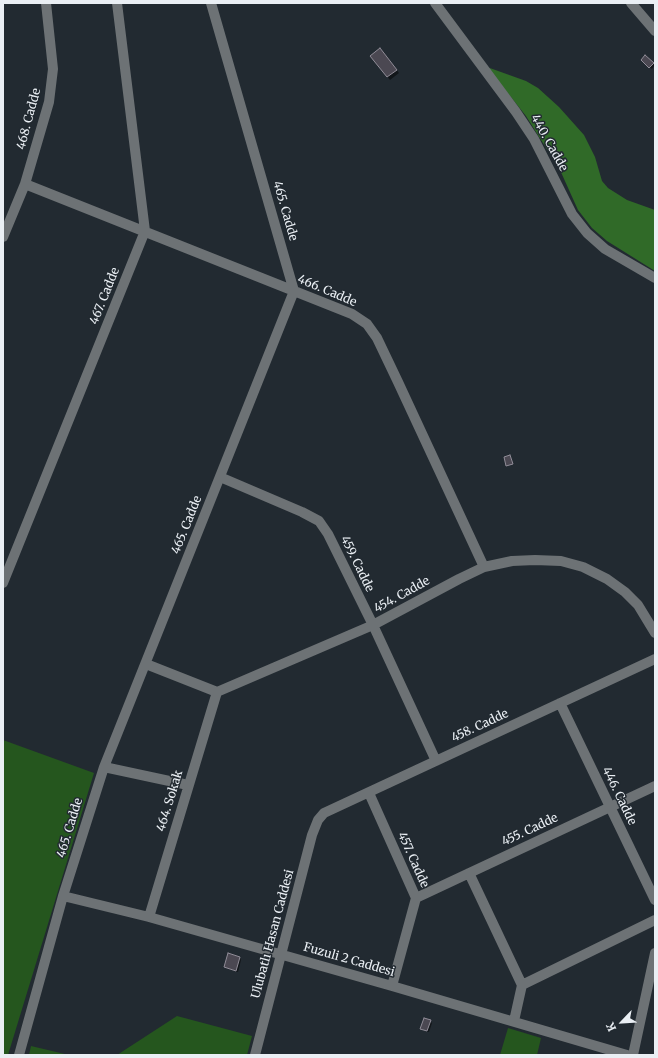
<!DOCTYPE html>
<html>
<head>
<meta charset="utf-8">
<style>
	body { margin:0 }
	#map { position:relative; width:658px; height:1058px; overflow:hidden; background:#222a31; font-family:Merriweather,serif }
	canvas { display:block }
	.frame { position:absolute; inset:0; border:4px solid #eaeff4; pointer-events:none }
	.north { position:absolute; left:602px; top:1002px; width:40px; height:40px; -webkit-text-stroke:3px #222a31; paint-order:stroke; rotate:245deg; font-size:11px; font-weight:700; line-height:16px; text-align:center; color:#eaeff4 }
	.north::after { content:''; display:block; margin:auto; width:14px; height:18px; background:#eaeff4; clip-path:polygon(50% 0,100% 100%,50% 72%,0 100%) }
</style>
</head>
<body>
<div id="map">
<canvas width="658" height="1058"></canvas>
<div class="frame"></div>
<div class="north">K</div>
</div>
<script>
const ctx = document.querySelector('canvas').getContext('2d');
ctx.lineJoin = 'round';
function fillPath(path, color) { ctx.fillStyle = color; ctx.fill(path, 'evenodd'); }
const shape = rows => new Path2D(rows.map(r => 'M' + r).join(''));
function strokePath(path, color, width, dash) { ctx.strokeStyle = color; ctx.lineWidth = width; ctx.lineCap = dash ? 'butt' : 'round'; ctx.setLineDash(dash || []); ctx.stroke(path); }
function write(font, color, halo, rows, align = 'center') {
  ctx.font = font + ' Merriweather,serif'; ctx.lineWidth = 3; ctx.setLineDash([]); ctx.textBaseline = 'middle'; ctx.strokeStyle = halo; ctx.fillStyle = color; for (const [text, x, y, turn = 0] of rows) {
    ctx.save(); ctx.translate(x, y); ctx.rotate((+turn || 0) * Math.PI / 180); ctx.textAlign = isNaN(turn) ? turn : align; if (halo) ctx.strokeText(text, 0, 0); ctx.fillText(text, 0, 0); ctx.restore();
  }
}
fillPath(shape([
	[3,740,94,773,8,1055,3,1055],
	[177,1016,252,1036,247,1055,117,1055],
	[508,1028,541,1038,537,1055,500,1055],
	[31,1046,69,1055,29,1055]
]), '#25561e');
fillPath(shape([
	[487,67,526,81,538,88,559,107,584,135,595,157,602,181,608,188,627,200,655,210,655,271,607,241,592,228,578,210,560,170,526,116]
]), '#306a28');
fillPath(shape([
	[383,52,399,73,390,80,371,56],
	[646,56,655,65,652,69,642,60],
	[240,958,241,960,238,972,225,967],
	[430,1021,432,1023,429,1032,423,1030,421,1028]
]), '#0007');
const building = shape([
	[380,48,397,70,387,77,370,56,380,48],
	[645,55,654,63,649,68,641,60,645,55],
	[510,455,513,464,506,466,504,457,510,455],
	[228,953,240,957,236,971,224,967,228,953],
	[424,1018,431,1020,427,1031,420,1029,424,1018]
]);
fillPath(building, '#4b4852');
strokePath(building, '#918d98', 1);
strokePath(shape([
	[435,3,516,112,534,139,572,214,587,233,605,249,655,278],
	[631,3,655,31],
	[25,184,352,314,367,324,377,338,398,382,484,567],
	[3,237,25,184,49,102,53,69,46,3],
	[220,477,302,512,319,521,328,534,373,625,436,761],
	[3,583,145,231,117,3],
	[146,664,217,692,373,625,459,579,484,567,512,561,535,560,561,561,583,567,607,579,625,592,638,605,655,633],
	[560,703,655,900],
	[104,767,188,785],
	[369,793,416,898,392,986],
	[469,873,522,985],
	[63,896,149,917,392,986,627,1055],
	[416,898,655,786],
	[149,917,217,692],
	[514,1021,522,985,655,920],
	[19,1055,63,896,104,767,294,291,211,3],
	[255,1055,312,835,318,820,324,813,655,659],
	[633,1055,655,953]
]), '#6d7275', 10);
write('12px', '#eaeff4', '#222a31', [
	["468. Cadde",29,119,-75],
	["440. Cadde",549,143,61],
	["465. Cadde",285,211,74],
	["466. Cadde",327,291,23],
	["467. Cadde",105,296,-68],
	["465. Cadde",187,525,-68],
	["459. Cadde",357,564,64],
	["454. Cadde",402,595,-29],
	["458. Cadde",480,726,-25],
	["446. Cadde",619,796,64],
	["464. Sokak",170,801,-73],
	["465. Cadde",70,828,-73],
	["455. Cadde",530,830,-25],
	["457. Cadde",413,860,66],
	["Ulubatlı Hasan Caddesi",273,934,-75],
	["Fuzuli 2 Caddesi",349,960,16]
]);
</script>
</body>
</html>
